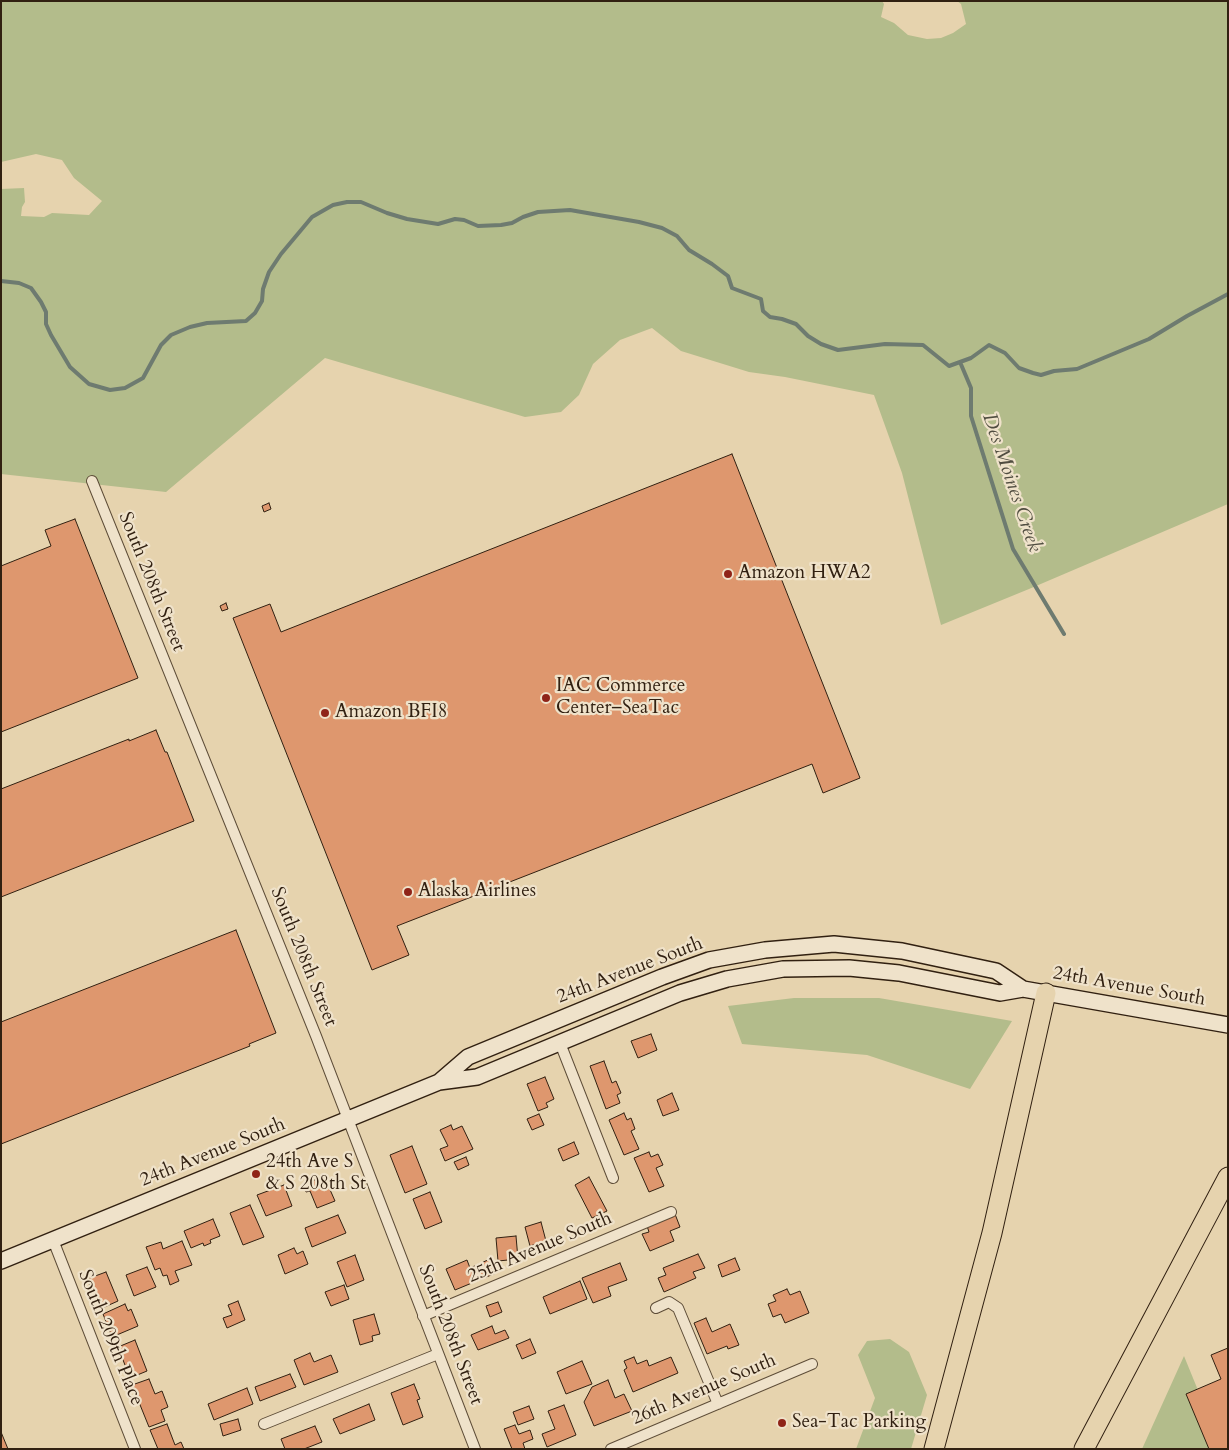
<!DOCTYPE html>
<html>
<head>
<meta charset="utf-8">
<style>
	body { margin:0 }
	#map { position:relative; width:1229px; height:1450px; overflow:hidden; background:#e6d3ae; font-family:Cardo,serif }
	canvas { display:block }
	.frame { position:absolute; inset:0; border:2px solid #312011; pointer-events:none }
</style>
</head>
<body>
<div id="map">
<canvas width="1229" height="1450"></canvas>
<div class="frame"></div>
</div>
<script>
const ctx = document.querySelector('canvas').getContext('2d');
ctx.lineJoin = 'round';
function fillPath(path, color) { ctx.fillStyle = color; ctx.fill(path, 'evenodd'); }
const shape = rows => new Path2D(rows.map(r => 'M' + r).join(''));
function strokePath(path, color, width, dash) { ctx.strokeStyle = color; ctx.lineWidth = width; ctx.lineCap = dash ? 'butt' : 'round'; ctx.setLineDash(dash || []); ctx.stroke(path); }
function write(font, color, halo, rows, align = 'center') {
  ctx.font = font + ' Cardo,serif'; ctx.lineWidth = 4.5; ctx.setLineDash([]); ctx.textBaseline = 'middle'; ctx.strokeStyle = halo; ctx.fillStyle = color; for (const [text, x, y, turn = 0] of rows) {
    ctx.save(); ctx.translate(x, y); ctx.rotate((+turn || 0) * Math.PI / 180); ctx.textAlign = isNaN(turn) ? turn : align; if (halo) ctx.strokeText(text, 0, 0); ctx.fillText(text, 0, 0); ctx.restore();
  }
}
fillPath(shape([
	[1,1,882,1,884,4,881,17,894,23,908,35,927,39,941,38,953,33,966,24,961,4,957,1,1228,1,1228,504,1029,589,941,625,902,473,874,395,785,377,749,372,681,351,652,328,620,340,593,364,579,395,561,412,525,417,325,358,166,492,1,474,1,189,24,188,25,202,22,207,21,216,44,217,52,213,89,215,102,201,74,178,62,160,36,154,1,162],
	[794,998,879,998,1012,1021,970,1089,867,1055,742,1044,728,1006],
	[890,1339,909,1352,927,1395,911,1449,856,1449,875,1398,858,1355,867,1341],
	[1184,1356,1222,1449,1142,1449]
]), '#b3bc8b');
strokePath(shape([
	[1,281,19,283,31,288,41,302,46,312,46,324,51,335,70,367,89,384,110,390,125,388,143,378,161,345,171,335,190,327,207,323,246,321,255,313,262,301,263,289,269,272,281,254,312,217,333,205,347,202,361,202,387,213,407,219,438,224,455,219,464,220,478,226,501,225,512,223,523,217,538,212,570,210,639,222,662,228,677,236,689,250,712,264,728,276,732,288,761,299,763,311,770,317,782,319,796,324,808,336,821,344,838,350,885,344,923,345,949,366,971,358,989,345,1005,353,1019,368,1033,373,1041,375,1054,371,1077,369,1149,339,1187,316,1228,294],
	[960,362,971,388,971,416,1013,549,1064,634]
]), '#6e7b70', 4);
const building = shape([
	[732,454,860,778,823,793,812,764,397,926,409,955,372,970,233,618,270,604,281,632,732,454],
	[269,503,271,509,264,512,262,506,269,503],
	[75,519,138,678,1,732,1,566,51,546,45,530,75,519],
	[226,603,228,609,222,611,220,606,226,603],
	[156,730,165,752,167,752,194,821,1,897,1,789,129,739,129,741,156,730],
	[236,930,276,1033,249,1044,250,1046,1,1144,1,1022,236,930],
	[651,1034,657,1050,638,1058,631,1041,651,1034],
	[604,1061,612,1083,616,1081,621,1093,617,1095,620,1103,606,1109,590,1066,604,1061],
	[545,1077,554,1099,546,1103,548,1107,538,1111,527,1084,545,1077],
	[672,1093,679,1110,663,1116,657,1100,672,1093],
	[624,1113,627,1120,631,1118,635,1129,631,1131,639,1149,624,1155,609,1120,624,1113],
	[539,1114,544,1125,532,1130,527,1119,539,1114],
	[451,1125,453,1130,462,1126,473,1149,445,1161,440,1149,448,1146,440,1130,451,1125],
	[574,1142,579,1154,563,1161,558,1149,574,1142],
	[412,1146,427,1184,405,1193,390,1155,412,1146],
	[649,1152,651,1157,658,1154,663,1165,656,1168,664,1186,649,1192,634,1158,649,1152],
	[466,1157,469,1165,458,1170,454,1162,466,1157],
	[324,1176,335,1201,317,1208,310,1191,306,1192,303,1185,324,1176],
	[589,1177,607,1211,592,1218,575,1185,589,1177],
	[284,1185,292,1206,266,1216,257,1195,284,1185],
	[430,1192,442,1222,425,1229,413,1199,430,1192],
	[250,1205,264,1237,243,1245,230,1213,250,1205],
	[675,1214,680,1227,670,1231,674,1241,650,1251,642,1234,649,1232,647,1226,675,1214],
	[338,1215,346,1233,312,1247,305,1228,338,1215],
	[213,1219,220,1236,210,1240,211,1243,204,1246,203,1243,191,1248,184,1231,213,1219],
	[541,1222,546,1241,530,1246,525,1227,541,1222],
	[516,1236,518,1259,498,1261,496,1238,516,1236],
	[182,1241,192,1265,175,1271,179,1281,170,1285,167,1275,163,1276,160,1268,155,1270,146,1247,161,1242,163,1249,182,1241],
	[294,1248,297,1254,303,1251,308,1264,285,1274,278,1255,294,1248],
	[698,1254,705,1268,693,1272,696,1278,664,1292,658,1278,666,1275,663,1268,698,1254],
	[355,1255,364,1280,347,1287,337,1262,355,1255],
	[735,1258,740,1270,722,1277,718,1265,735,1258],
	[490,1259,496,1273,455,1290,446,1269,467,1260,470,1268,490,1259],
	[620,1263,627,1280,608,1287,611,1296,593,1303,582,1278,620,1263],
	[147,1267,156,1287,134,1296,126,1275,147,1267],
	[106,1272,118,1301,100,1309,87,1279,106,1272],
	[580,1281,587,1299,550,1314,543,1297,580,1281],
	[344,1285,349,1299,331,1306,325,1292,344,1285],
	[787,1289,790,1295,800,1291,809,1313,785,1323,781,1314,773,1317,768,1304,776,1301,773,1295,787,1289],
	[238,1301,245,1320,227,1328,223,1318,232,1315,228,1305,238,1301],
	[498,1302,502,1312,490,1317,486,1306,498,1302],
	[125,1304,128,1311,131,1309,138,1326,112,1337,103,1314,125,1304],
	[374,1314,380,1334,372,1336,373,1341,360,1345,353,1320,374,1314],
	[706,1318,712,1332,730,1324,739,1345,728,1349,727,1346,707,1354,694,1323,706,1318],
	[492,1326,495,1334,505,1330,509,1338,478,1350,471,1335,492,1326],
	[530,1339,536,1353,522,1359,516,1345,530,1339],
	[135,1340,147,1371,130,1378,118,1347,135,1340],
	[1228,1348,1228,1449,1209,1449,1186,1394,1221,1379,1211,1355,1228,1348],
	[310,1353,314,1362,331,1355,338,1372,304,1385,294,1360,310,1353],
	[634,1357,637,1364,647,1360,649,1366,671,1357,678,1373,633,1392,624,1370,627,1368,624,1361,634,1357],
	[582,1361,592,1384,566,1394,557,1372,582,1361],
	[290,1374,296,1387,260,1401,255,1387,290,1374],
	[149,1379,155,1394,162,1391,168,1407,161,1410,165,1421,149,1427,132,1385,149,1379],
	[608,1380,615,1398,624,1394,632,1411,594,1426,584,1402,592,1387,608,1380],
	[414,1384,420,1399,417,1400,423,1417,403,1425,391,1393,414,1384],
	[247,1388,253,1404,214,1420,208,1404,247,1388],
	[369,1404,375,1420,340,1434,333,1419,369,1404],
	[564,1405,576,1435,547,1447,542,1434,555,1429,548,1411,564,1405],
	[529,1406,534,1419,518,1425,513,1412,529,1406],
	[238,1419,241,1430,223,1436,220,1424,238,1419],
	[167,1424,175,1445,181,1442,184,1449,158,1449,150,1430,167,1424],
	[515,1425,519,1434,530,1430,533,1439,523,1443,525,1449,512,1449,504,1429,515,1425],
	[315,1426,322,1442,304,1449,285,1449,281,1439,315,1426],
	[1,1432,8,1449,1,1449,1,1432]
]);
fillPath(building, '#de976e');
strokePath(building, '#312011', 1);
const street = shape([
	[92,481,316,1036,475,1449],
	[560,1043,613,1178],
	[53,1240,135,1449],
	[656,1308,669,1302,678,1308,718,1404],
	[423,1316,671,1212],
	[264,1424,438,1354],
	[611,1449,812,1364]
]);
const secondary = shape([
	[439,1082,468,1057,662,977,709,960,765,950,834,944,902,951,996,971,1023,989],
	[1,1261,439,1082,477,1077,680,993,727,979,783,969,849,968,899,973,1000,993,1023,989,1228,1025]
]);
const highway = shape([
	[934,1449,992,1233,1046,993],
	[1084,1449,1228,1177]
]);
strokePath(street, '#5e4d38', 12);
strokePath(secondary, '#312011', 18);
strokePath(highway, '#312011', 21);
strokePath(street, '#efe2ca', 10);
strokePath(secondary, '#efe2ca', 15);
strokePath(highway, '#e6d3ae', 19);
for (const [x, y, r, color] of [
	[728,574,5,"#8f2418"],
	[546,698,5,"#8f2418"],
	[325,713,5,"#8f2418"],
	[408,892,5,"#8f2418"],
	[256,1174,5,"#8f2418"],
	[782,1423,5,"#8f2418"]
]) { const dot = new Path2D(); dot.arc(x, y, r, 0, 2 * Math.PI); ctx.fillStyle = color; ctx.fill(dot); strokePath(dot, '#efe2ca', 2); }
write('19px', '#312011', '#efe2ca', [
	["Amazon HWA2",738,574],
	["IAC Commerce",556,687],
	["Center–SeaTac",556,709],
	["Amazon BFI8",335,713],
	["Alaska Airlines",418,892],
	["24th Ave S",266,1163],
	["& S 208th St",266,1185],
	["Sea-Tac Parking",792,1423]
], 'left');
write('19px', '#312011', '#efe2ca', [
	["South 208th Street",151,582,68],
	["South 208th Street",303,957,68],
	["24th Avenue South",630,971,-21],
	["24th Avenue South",1129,987,10],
	["24th Avenue South",213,1153,-22],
	["25th Avenue South",540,1248,-23],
	["South 208th Street",450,1335,69],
	["South 209th Place",110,1338,68],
	["26th Avenue South",704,1390,-23]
]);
write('italic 20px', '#504d40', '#efe2ca', [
	["Des Moines Creek",1011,483,71]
]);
</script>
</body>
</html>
